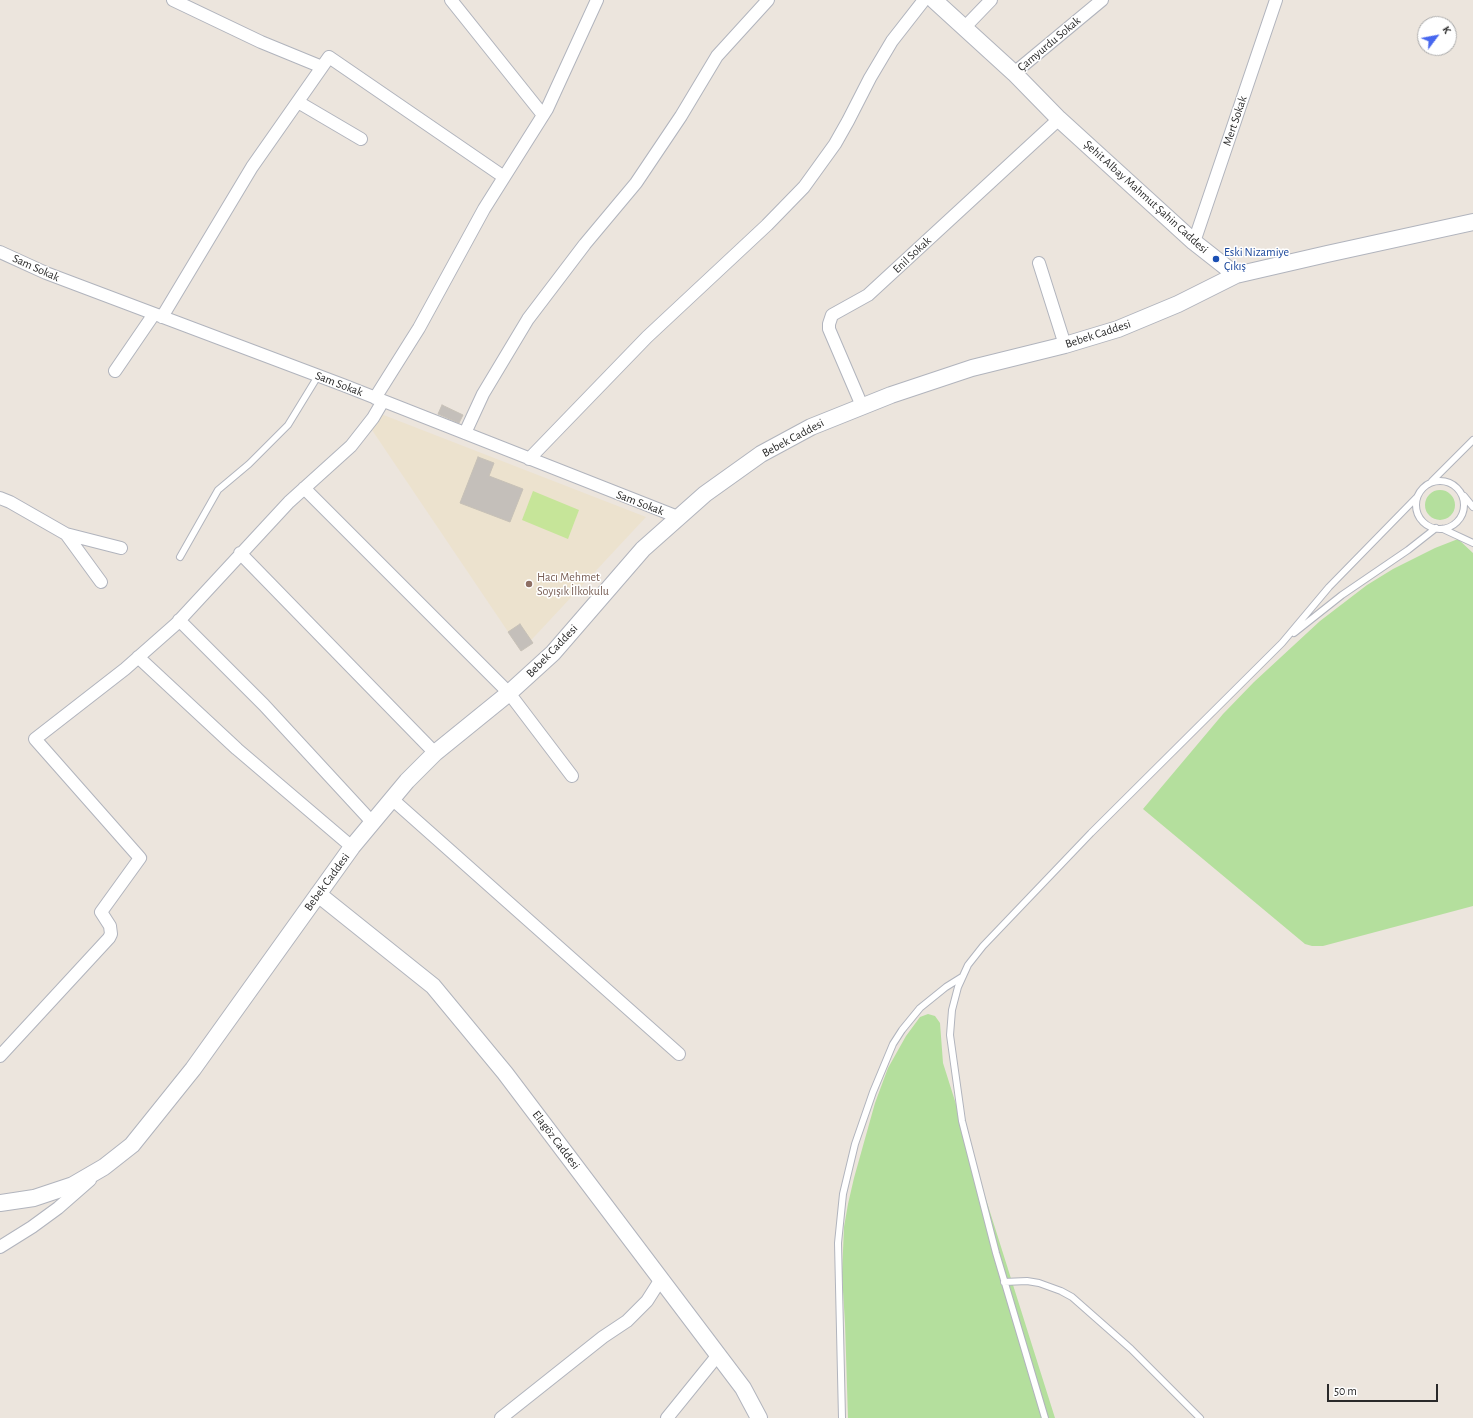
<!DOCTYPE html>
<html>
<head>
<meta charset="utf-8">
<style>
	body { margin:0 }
	#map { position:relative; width:1473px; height:1418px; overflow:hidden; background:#ece5dd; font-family:"Alegreya Sans",sans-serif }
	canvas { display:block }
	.north { position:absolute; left:1417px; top:16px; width:40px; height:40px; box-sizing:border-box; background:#fff; border:1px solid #aaa; border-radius:50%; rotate:58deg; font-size:11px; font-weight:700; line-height:16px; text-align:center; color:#2a2a2a }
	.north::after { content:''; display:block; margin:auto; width:14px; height:18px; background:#4767ef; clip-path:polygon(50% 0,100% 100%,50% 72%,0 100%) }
	.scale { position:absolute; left:1327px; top:1384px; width:111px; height:18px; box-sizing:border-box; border:2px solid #2a2a2a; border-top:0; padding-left:5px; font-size:12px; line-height:14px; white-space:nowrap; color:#2a2a2a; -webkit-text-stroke:3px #fff; paint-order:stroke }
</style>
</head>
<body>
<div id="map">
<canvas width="1473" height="1418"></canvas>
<div class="north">K</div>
<div class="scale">50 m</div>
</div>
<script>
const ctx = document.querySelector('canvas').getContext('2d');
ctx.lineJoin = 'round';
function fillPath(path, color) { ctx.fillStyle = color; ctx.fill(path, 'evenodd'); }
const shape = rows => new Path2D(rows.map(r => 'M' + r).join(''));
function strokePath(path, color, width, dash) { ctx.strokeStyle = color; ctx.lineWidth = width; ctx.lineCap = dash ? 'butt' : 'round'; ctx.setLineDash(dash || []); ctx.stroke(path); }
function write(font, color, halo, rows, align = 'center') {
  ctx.font = font + ' "Alegreya Sans",sans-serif'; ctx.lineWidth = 3; ctx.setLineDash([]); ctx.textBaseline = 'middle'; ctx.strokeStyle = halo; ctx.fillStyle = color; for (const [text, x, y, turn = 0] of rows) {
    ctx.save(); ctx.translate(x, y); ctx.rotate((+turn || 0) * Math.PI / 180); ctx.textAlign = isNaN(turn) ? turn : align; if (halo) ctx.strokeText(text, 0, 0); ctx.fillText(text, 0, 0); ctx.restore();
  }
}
fillPath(shape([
	[381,414,646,517,521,651,372,430]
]), '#ece2ce');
fillPath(shape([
	'1425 505a15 15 0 1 1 30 0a15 15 0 1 1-30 0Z',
	[1458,539,1473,553,1473,906,1323,946,1312,946,1305,944,1143,809,1223,714,1254,682,1320,621,1367,585,1393,569,1435,548],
	[928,1014,935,1016,940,1023,943,1063,1055,1418,848,1418,845,1323,842,1275,844,1227,848,1204,854,1178,875,1103,888,1068,906,1036,920,1017]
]), '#b4df9d');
fillPath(shape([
	[533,491,579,510,568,539,522,520]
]), '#c6e599');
const building = shape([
	[442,405,463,415,459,423,438,414,442,405],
	[478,457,494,463,489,476,523,489,510,522,460,503,478,457],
	[520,624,533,643,521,651,508,632,520,624]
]);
fillPath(building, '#c4bfba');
strokePath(building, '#c7c1b7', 1);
const service = shape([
	[1432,481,1473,440],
	'1416 505a24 24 0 1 1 48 0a24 24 0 1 1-48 0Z',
	[1464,496,1473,507],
	[1443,529,1473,543],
	[180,557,218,490,249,464,288,425,318,376],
	[1294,633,1342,595,1408,550,1436,528],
	[1004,1282,1027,1281,1039,1283,1061,1291,1072,1297,1131,1349,1200,1418],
	[842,1418,838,1243,843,1194,855,1144,873,1092,893,1044,902,1030,920,1008,946,987,962,977],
	[1045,1418,996,1253,962,1121,950,1035,952,1010,958,987,968,965,983,946,1091,833,1282,643,1329,587,1417,497]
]);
const minor = shape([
	[173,0,261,42,322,67],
	[451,0,543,115],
	[965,27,991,0],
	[1014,73,1102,0],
	[298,102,361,139],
	[1194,242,1276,0],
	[0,252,46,273,343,385,678,517],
	[1039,263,1065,345],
	[162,317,252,167,329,57,504,177],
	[115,371,154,314],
	[375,398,419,328,484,209,547,109,597,0],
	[862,406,829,329,829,324,832,315,868,295,1059,119],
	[465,433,483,394,528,319,585,244,636,183,681,116,717,56,768,0],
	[529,459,647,337,767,225,804,187,835,144,848,121,870,78,892,41,924,0],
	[304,488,509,693,572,776],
	[0,498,10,502,66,534,121,548],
	[66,534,101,582],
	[240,553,435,753],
	[179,620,264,705,372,822],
	[138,657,237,749,352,847],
	[392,799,679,1054],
	[0,1056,109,938,111,934,110,926,101,912,140,858,35,739,125,669,176,624,289,502,351,446,373,418,383,401],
	[0,1247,32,1227,58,1208,90,1180],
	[501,1418,603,1337,627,1321,647,1301,661,1279],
	[667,1418,718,1355]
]);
const tertiary = shape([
	[934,0,1014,73,1059,119,1194,242,1236,275],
	[318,894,433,986,505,1073,743,1388,759,1418],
	[0,1203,34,1198,73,1185,104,1167,132,1145,193,1069,352,847,407,781,435,753,509,693,553,653,643,549,705,494,761,454,811,427,891,395,972,368,1065,345,1118,329,1178,304,1236,275,1327,254,1473,222]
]);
strokePath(service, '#b1b4bd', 8);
strokePath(minor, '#b1b4bd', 14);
strokePath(tertiary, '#b1b4bd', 18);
strokePath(service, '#fff', 6);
strokePath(minor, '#fff', 12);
strokePath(tertiary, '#fff', 16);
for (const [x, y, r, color] of [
	[1216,259,4,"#1a4fb4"],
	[529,584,4,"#8d6e63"]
]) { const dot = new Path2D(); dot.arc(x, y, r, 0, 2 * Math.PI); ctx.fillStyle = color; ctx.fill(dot); strokePath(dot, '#fff', 1.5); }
write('12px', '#2a2a2a', '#fff', [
	["Çamyurdu Sokak",1049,44,-40],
	["Mert Sokak",1235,121,-71],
	["Şehit Albay Mahmut Şahin Caddesi",1146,197,42],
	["Enil Sokak",912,255,-43],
	["Sam Sokak",36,268,24],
	["Bebek Caddesi",1098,334,-18],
	["Sam Sokak",339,384,21],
	["Bebek Caddesi",793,438,-28],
	["Sam Sokak",640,503,21],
	["Bebek Caddesi",552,651,-46],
	["Bebek Caddesi",327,882,-54],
	["Elagöz Caddesi",556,1140,53]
]);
write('12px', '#164399', '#fff', [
	["Eski Nizamiye",1224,252],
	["Çıkış",1224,266]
], 'left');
write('12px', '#785e54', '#fff', [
	["Hacı Mehmet",537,577],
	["Soyışık İlkokulu",537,591]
], 'left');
</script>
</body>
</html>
